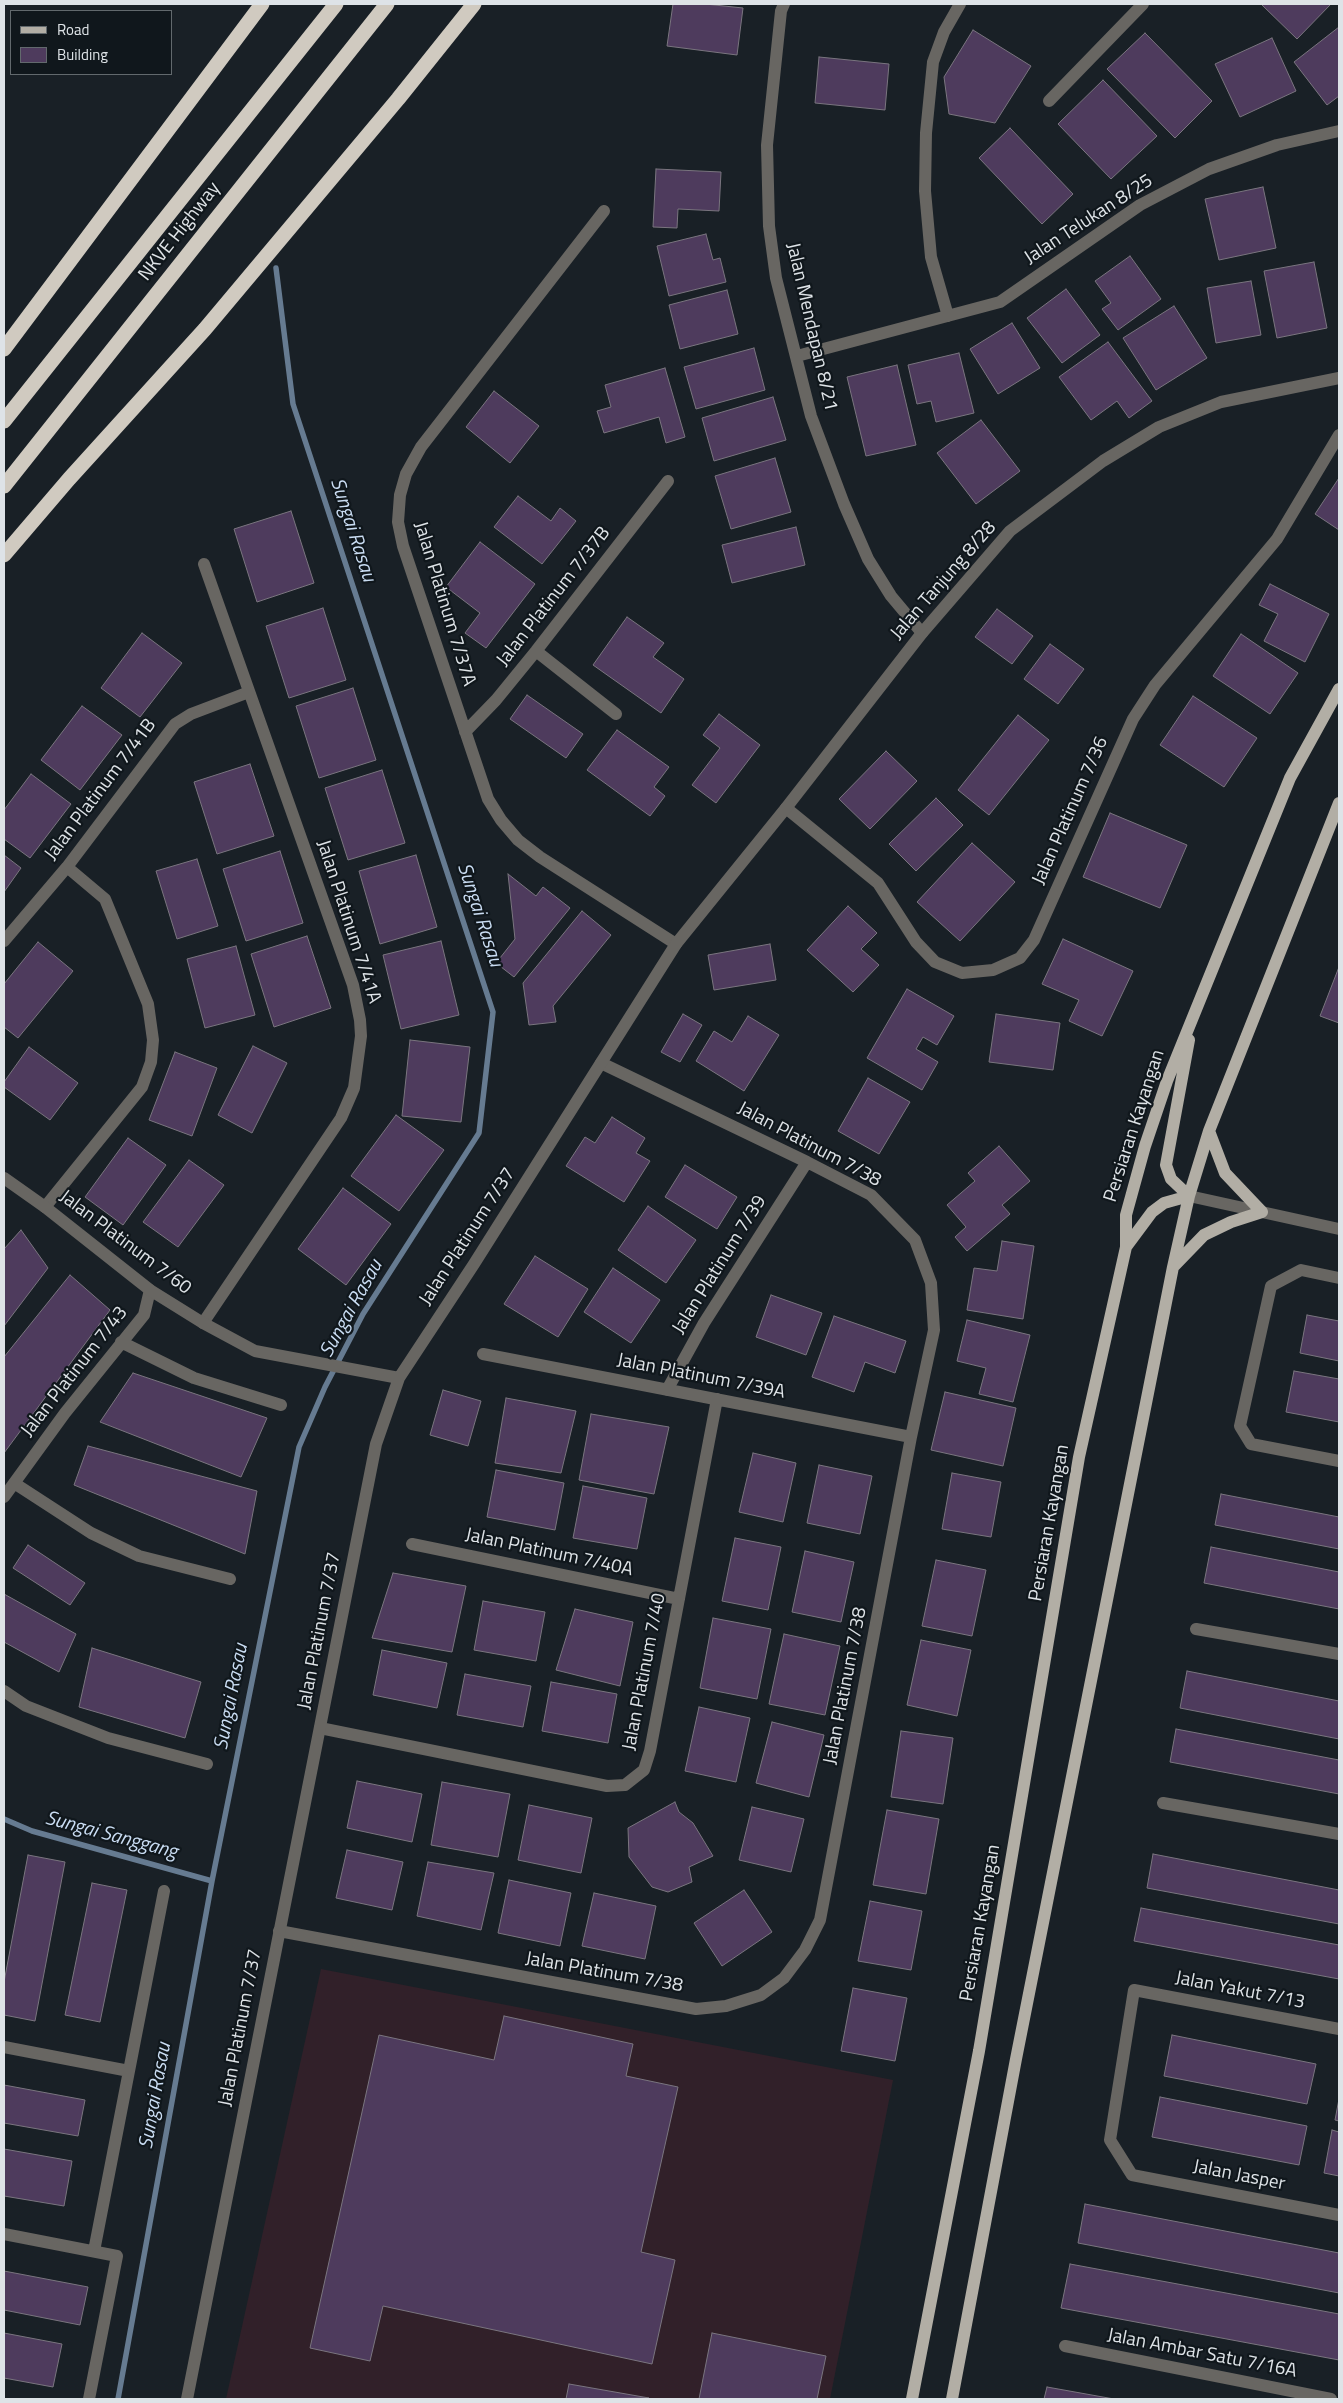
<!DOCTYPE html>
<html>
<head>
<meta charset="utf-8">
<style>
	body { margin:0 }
	#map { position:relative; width:1343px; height:2403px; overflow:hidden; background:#192026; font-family:"Titillium Web",sans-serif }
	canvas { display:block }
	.frame { position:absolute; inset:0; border:5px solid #dee3e7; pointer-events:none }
	.legend { position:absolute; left:10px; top:10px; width:162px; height:65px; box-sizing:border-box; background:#10171c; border:1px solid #62696d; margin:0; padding:6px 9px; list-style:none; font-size:15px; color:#dee3e7 }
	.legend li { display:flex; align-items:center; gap:10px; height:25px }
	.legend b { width:25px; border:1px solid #62696d }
</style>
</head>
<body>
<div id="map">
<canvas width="1343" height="2403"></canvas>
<div class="frame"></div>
<ul class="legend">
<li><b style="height:6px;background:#b2aea5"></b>Road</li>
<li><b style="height:14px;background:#4e3b5d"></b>Building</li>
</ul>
</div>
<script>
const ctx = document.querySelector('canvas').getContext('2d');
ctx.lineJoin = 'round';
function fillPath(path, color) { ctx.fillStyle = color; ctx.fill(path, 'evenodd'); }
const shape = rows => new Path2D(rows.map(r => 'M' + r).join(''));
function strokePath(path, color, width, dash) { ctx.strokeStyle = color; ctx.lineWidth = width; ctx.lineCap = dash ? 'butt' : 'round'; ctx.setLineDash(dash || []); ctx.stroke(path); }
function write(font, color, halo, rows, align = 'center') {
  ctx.font = font + ' "Titillium Web",sans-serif'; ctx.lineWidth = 4.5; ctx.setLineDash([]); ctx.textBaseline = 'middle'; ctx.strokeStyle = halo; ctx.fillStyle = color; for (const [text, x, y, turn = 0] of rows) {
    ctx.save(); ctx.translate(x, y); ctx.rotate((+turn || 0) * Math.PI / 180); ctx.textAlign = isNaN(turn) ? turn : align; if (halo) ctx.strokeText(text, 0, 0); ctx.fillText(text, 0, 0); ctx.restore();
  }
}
fillPath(shape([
	[321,1969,893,2080,830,2399,226,2399]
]), '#312029');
strokePath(shape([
	[4,1819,32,1831,212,1881],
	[118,2399,212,1881,299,1447,325,1387,363,1314,479,1133,493,1012,293,404,276,268]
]), '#667b91', 5.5);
const building = shape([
	[673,4,705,4,743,8,737,55,667,46,673,4],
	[1261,4,1331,4,1297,39,1261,4],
	[1339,27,1339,96,1327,105,1294,62,1339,27],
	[973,30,1031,66,995,123,949,114,944,77,973,30],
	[1145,33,1212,101,1175,138,1107,69,1145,33],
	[1272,38,1296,91,1240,117,1215,64,1272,38],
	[819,57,889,64,885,110,815,103,819,57],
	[1103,80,1157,136,1111,179,1058,124,1103,80],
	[1010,128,1073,194,1042,224,979,158,1010,128],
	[656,169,721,172,719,211,678,209,677,228,653,227,656,169],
	[1263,187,1276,248,1219,260,1205,199,1263,187],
	[706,234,713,260,720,258,726,282,669,296,657,246,706,234],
	[1130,256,1161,299,1118,330,1102,309,1111,303,1095,281,1130,256],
	[1314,262,1327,328,1277,338,1264,271,1314,262],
	[1251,281,1261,335,1216,343,1207,288,1251,281],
	[1066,289,1100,335,1062,363,1027,318,1066,289],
	[727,290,738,334,680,349,669,305,727,290],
	[1174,306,1207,358,1156,390,1123,338,1174,306],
	[1012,323,1040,368,998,394,970,349,1012,323],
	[1108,342,1152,401,1129,418,1117,401,1091,420,1059,377,1108,342],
	[754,348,765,390,696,409,684,367,754,348],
	[959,353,974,413,936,422,931,401,917,404,908,365,959,353],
	[897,365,916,445,866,456,847,377,897,365],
	[665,368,685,437,666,443,659,417,604,433,597,411,611,407,605,385,665,368],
	[494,391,539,426,510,463,466,427,494,391],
	[773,397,786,440,714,461,702,418,773,397],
	[981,420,1020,471,976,504,937,453,981,420],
	[775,458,791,512,731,529,715,476,775,458],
	[1339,478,1339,530,1315,514,1339,478],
	[518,496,551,521,560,508,576,521,542,564,494,527,518,496],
	[291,511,314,583,257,602,234,529,291,511],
	[796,527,805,565,732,583,722,545,796,527],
	[480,542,535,584,486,648,465,633,480,613,446,587,480,542],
	[1270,584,1329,614,1305,662,1264,641,1278,614,1259,605,1270,584],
	[323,608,346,680,289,698,266,626,323,608],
	[997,609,1033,636,1012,664,975,637,997,609],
	[627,617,664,643,653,657,684,679,661,713,593,665,627,617],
	[142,633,182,663,140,717,101,688,142,633],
	[1241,634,1298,673,1270,714,1213,676,1241,634],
	[1050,644,1084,669,1058,704,1024,679,1050,644],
	[353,688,376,760,319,778,296,706,353,688],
	[527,695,583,734,566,758,510,719,527,695],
	[1193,696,1257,738,1224,787,1160,745,1193,696],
	[82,706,122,735,80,790,41,760,82,706],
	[719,714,760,745,716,803,692,785,720,748,703,735,719,714],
	[1018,715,1049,740,989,815,958,790,1018,715],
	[617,730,669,767,654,787,665,796,650,816,587,770,617,730],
	[886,751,917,781,870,829,839,799,886,751],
	[250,764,274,836,217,854,194,782,250,764],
	[382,770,405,843,348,860,325,788,382,770],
	[31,774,71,804,30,858,4,839,4,810,31,774],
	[936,798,963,825,916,871,889,844,936,798],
	[1110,813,1187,845,1160,908,1083,877,1110,813],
	[972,843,1015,882,960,941,917,902,972,843],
	[280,851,303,923,246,941,223,869,280,851],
	[4,855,21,868,4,892,4,855],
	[416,855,437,927,380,944,359,871,416,855],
	[197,859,218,926,177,939,156,871,197,859],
	[508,874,536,896,543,887,570,908,514,977,496,963,515,939,508,874],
	[848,906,877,933,861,949,879,965,853,992,807,950,848,906],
	[582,911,611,935,553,1006,556,1022,529,1025,523,983,582,911],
	[307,936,331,1008,274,1027,251,954,307,936],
	[1063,939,1133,971,1102,1036,1069,1021,1079,1000,1042,984,1063,939],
	[441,941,459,1015,401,1029,383,955,441,941],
	[38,942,73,971,18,1038,4,1027,4,984,38,942],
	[770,944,776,980,714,990,708,955,770,944],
	[236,946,255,1015,205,1028,187,959,236,946],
	[1339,967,1339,1023,1320,1016,1339,967],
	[907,989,954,1016,937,1045,923,1037,916,1049,938,1062,922,1090,867,1058,907,989],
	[683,1014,702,1025,680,1062,661,1052,683,1014],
	[996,1014,1060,1023,1053,1070,989,1062,996,1014],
	[748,1016,779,1035,744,1091,696,1061,714,1031,732,1042,748,1016],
	[410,1040,470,1047,461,1122,402,1116,410,1040],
	[253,1046,287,1063,252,1133,218,1115,253,1046],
	[29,1047,78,1083,50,1120,4,1087,4,1082,29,1047],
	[175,1052,217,1068,192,1136,149,1120,175,1052],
	[868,1078,910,1102,879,1154,838,1131,868,1078],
	[396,1115,444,1150,399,1211,351,1176,396,1115],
	[612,1117,645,1138,636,1153,650,1161,624,1202,566,1166,585,1137,595,1143,612,1117],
	[128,1138,166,1165,123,1225,85,1197,128,1138],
	[999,1146,1030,1181,1002,1205,1010,1214,967,1251,955,1237,966,1227,947,1205,975,1181,968,1173,999,1146],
	[189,1160,224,1185,178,1247,143,1222,189,1160],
	[685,1165,737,1197,717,1229,665,1197,685,1165],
	[343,1188,391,1224,346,1285,298,1249,343,1188],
	[648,1206,696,1240,666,1283,618,1250,648,1206],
	[21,1230,48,1268,4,1326,4,1249,21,1230],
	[1002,1241,1034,1246,1023,1319,967,1310,974,1268,997,1271,1002,1241],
	[535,1256,588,1289,558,1337,504,1304,535,1256],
	[613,1268,660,1300,631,1343,584,1312,613,1268],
	[70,1275,110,1310,4,1453,4,1357,70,1275],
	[771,1295,822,1313,806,1355,756,1337,771,1295],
	[1307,1315,1339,1321,1339,1361,1300,1353,1307,1315],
	[834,1316,906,1341,895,1373,865,1362,854,1392,812,1377,834,1316],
	[967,1320,1030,1335,1013,1402,979,1394,986,1368,957,1361,967,1320],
	[1294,1371,1339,1379,1339,1422,1286,1412,1294,1371],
	[133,1373,267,1418,241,1477,100,1422,133,1373],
	[443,1390,481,1401,468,1446,430,1435,443,1390],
	[945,1392,1016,1408,1003,1466,931,1450,945,1392],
	[506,1398,576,1411,561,1473,495,1463,506,1398],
	[591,1414,669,1427,654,1494,579,1480,591,1414],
	[88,1446,257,1491,245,1554,74,1485,88,1446],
	[753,1453,796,1463,783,1522,739,1512,753,1453],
	[819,1465,872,1476,860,1534,807,1523,819,1465],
	[496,1470,564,1483,555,1530,487,1517,496,1470],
	[952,1473,1001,1482,991,1537,942,1529,952,1473],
	[583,1486,647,1498,637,1549,573,1538,583,1486],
	[1221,1494,1339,1517,1339,1549,1215,1525,1221,1494],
	[735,1538,781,1547,768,1610,722,1601,735,1538],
	[28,1545,85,1583,70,1605,13,1568,28,1545],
	[1211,1547,1339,1572,1339,1609,1204,1583,1211,1547],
	[805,1551,854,1562,841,1622,792,1612,805,1551],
	[936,1560,986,1570,972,1636,922,1626,936,1560],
	[393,1573,466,1586,452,1652,372,1638,393,1573],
	[4,1594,76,1634,59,1672,4,1642,4,1594],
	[483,1601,545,1612,536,1661,474,1650,483,1601],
	[575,1609,633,1622,620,1686,556,1670,575,1609],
	[713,1618,771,1629,757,1699,700,1688,713,1618],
	[784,1634,840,1646,825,1715,769,1704,784,1634],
	[921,1640,971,1650,957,1716,907,1705,921,1640],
	[92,1648,201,1682,185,1738,79,1707,92,1648],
	[382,1650,447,1663,437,1708,373,1695,382,1650],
	[1187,1671,1339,1701,1339,1739,1180,1708,1187,1671],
	[465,1674,531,1686,523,1727,457,1715,465,1674],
	[551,1682,617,1694,608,1743,542,1731,551,1682],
	[699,1707,750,1718,736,1782,685,1771,699,1707],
	[772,1722,824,1735,809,1797,756,1783,772,1722],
	[1176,1729,1339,1760,1339,1794,1170,1762,1176,1729],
	[901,1731,953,1738,943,1804,891,1797,901,1731],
	[357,1781,422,1794,412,1842,347,1828,357,1781],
	[442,1782,510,1794,498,1857,431,1845,442,1782],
	[675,1802,679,1812,693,1823,713,1856,689,1867,692,1882,668,1892,652,1887,629,1857,628,1828,675,1802],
	[529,1805,592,1818,581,1873,518,1860,529,1805],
	[752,1807,804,1819,791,1872,739,1860,752,1807],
	[887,1810,939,1819,926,1894,873,1885,887,1810],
	[347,1850,403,1862,392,1910,336,1898,347,1850],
	[1153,1854,1339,1890,1339,1924,1147,1888,1153,1854],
	[28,1855,65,1862,35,2021,4,2015,4,1982,28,1855],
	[428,1862,494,1873,481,1930,417,1916,428,1862],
	[509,1880,571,1893,560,1946,498,1933,509,1880],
	[92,1883,127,1890,100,2022,65,2015,92,1883],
	[744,1890,772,1932,722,1966,694,1923,744,1890],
	[594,1893,656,1906,645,1959,582,1946,594,1893],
	[870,1901,922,1911,911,1970,858,1961,870,1901],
	[1141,1908,1339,1945,1339,1979,1134,1941,1141,1908],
	[853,1988,907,1998,895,2061,841,2051,853,1988],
	[504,2016,633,2044,626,2076,678,2087,641,2252,675,2260,652,2364,383,2306,370,2361,310,2348,379,2035,494,2060,504,2016],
	[1172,2035,1316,2064,1307,2104,1164,2076,1172,2035],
	[4,2085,85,2100,78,2136,4,2123,4,2085],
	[1160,2097,1307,2126,1299,2165,1152,2137,1160,2097],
	[1339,2099,1339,2121,1335,2120,1339,2099],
	[1332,2130,1339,2132,1339,2176,1324,2173,1332,2130],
	[4,2149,72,2161,64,2206,4,2196,4,2149],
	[1085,2204,1339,2253,1339,2293,1078,2243,1085,2204],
	[1070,2264,1339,2314,1339,2360,1061,2308,1070,2264],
	[4,2271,88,2287,80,2325,4,2310,4,2271],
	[4,2333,62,2344,53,2387,4,2378,4,2333],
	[712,2333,826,2356,817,2399,699,2399,712,2333],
	[569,2384,649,2398,566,2399,569,2384],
	[1047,2387,1114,2399,1044,2399,1047,2387]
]);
fillPath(building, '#4e3b5d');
strokePath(building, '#7a757f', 1);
strokePath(shape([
	[784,4,781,11,767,145,769,226,776,278,811,416,844,504,868,559,891,596,922,633],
	[1049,101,1143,4],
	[604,211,421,447,406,474,400,495,398,522,403,546,488,799,501,820,518,840,540,857,676,944],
	[948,316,931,257,925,191,926,133,933,62,944,32,960,4],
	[797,356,1000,302,1140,205,1209,169,1277,145,1339,131],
	[536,651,616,714],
	[465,732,496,700,536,651,668,481],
	[786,808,878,883,916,942,935,962,962,973,993,970,1020,958,1034,940,1133,719,1155,685,1277,539,1339,435],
	[4,941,67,867,175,724,191,714,249,692],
	[45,1207,142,1087,151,1062,153,1040,148,1004,105,899,67,867],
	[1339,1278,1301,1270,1271,1286,1240,1426,1251,1444,1339,1461],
	[203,1323,341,1118,354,1088,361,1036,360,1020,353,985,204,564],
	[121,1342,194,1378,281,1405],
	[483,1354,911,1437],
	[667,1390,704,1323,807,1162],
	[14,1483,91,1533,139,1556,230,1579],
	[4,1497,65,1413,144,1315,150,1290],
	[412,1544,679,1599],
	[1196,1629,1339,1654],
	[4,1691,26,1706,108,1738,207,1764],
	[320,1728,607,1786,625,1785,644,1770,650,1751,717,1399],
	[1163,1803,1339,1834],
	[279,1931,696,2009,726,2006,761,1995,784,1978,805,1950,820,1920,911,1437,934,1330,931,1283,915,1240,871,1195,807,1162,601,1063],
	[1339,2029,1134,1990,1110,2140,1132,2175,1339,2215],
	[4,2047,129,2071],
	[4,2234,117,2256,89,2399],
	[94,2251,164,1891],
	[1065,2346,1331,2399]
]), '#686662', 12);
strokePath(shape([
	[4,1178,45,1207,150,1290,203,1323,255,1351,399,1378],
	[1189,1196,1339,1229],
	[187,2399,376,1444,399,1378,474,1264,676,944,786,808,922,633,1010,531,1103,461,1159,427,1221,402,1339,378]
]), '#686662', 12);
strokePath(shape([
	[1189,1040,1166,1165,1171,1179,1189,1196],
	[1126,1247,1152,1212,1164,1203,1189,1196],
	[1174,1266,1204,1235,1231,1222,1262,1212,1225,1173,1209,1131],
	[912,2399,979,2051,1079,1457,1126,1247,1126,1215,1145,1146,1167,1081,1290,778,1339,689],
	[952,2399,1016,2059,1173,1267,1189,1196,1209,1131,1339,803]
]), '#b2aea5', 12);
strokePath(shape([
	[4,349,262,4],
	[4,421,336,4],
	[4,486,387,4],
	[4,555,69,479,205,329,398,99,474,4]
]), '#d0cac0', 15);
write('19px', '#dee3e7', '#10171c', [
	["Jalan Telukan 8/25",1089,220,-33],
	["NKVE Highway",180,232,-52],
	["Jalan Mendapan 8/21",811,327,77],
	["Jalan Tanjung 8/28",944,581,-49],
	["Jalan Platinum 7/37B",554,597,-52],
	["Jalan Platinum 7/37A",444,604,73],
	["Jalan Platinum 7/41B",101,790,-53],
	["Jalan Platinum 7/36",1071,811,-66],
	["Jalan Platinum 7/41A",348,922,72],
	["Persiaran Kayangan",1135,1126,-72],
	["Jalan Platinum 7/38",809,1145,28],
	["Jalan Platinum 7/37",468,1237,-57],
	["Jalan Platinum 7/60",125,1243,37],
	["Jalan Platinum 7/39",720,1265,-58],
	["Jalan Platinum 7/43",75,1372,-52],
	["Jalan Platinum 7/39A",701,1377,11],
	["Persiaran Kayangan",1050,1523,-80],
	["Jalan Platinum 7/40A",549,1553,12],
	["Jalan Platinum 7/37",320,1631,-79],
	["Jalan Platinum 7/40",645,1672,-79],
	["Jalan Platinum 7/38",846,1686,-79],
	["Persiaran Kayangan",981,1923,-80],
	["Jalan Platinum 7/38",604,1973,10],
	["Jalan Yakut 7/13",1240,1991,11],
	["Jalan Platinum 7/37",241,2028,-79],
	["Jalan Jasper",1239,2176,11],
	["Jalan Ambar Satu 7/16A",1202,2354,11]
]);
write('italic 20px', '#caddf3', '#10171c', [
	["Sungai Rasau",352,530,72],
	["Sungai Rasau",479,915,72],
	["Sungai Rasau",352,1309,-61],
	["Sungai Rasau",232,1697,-79],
	["Sungai Sanggang",111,1836,15],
	["Sungai Rasau",156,2096,-80]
]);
</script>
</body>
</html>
